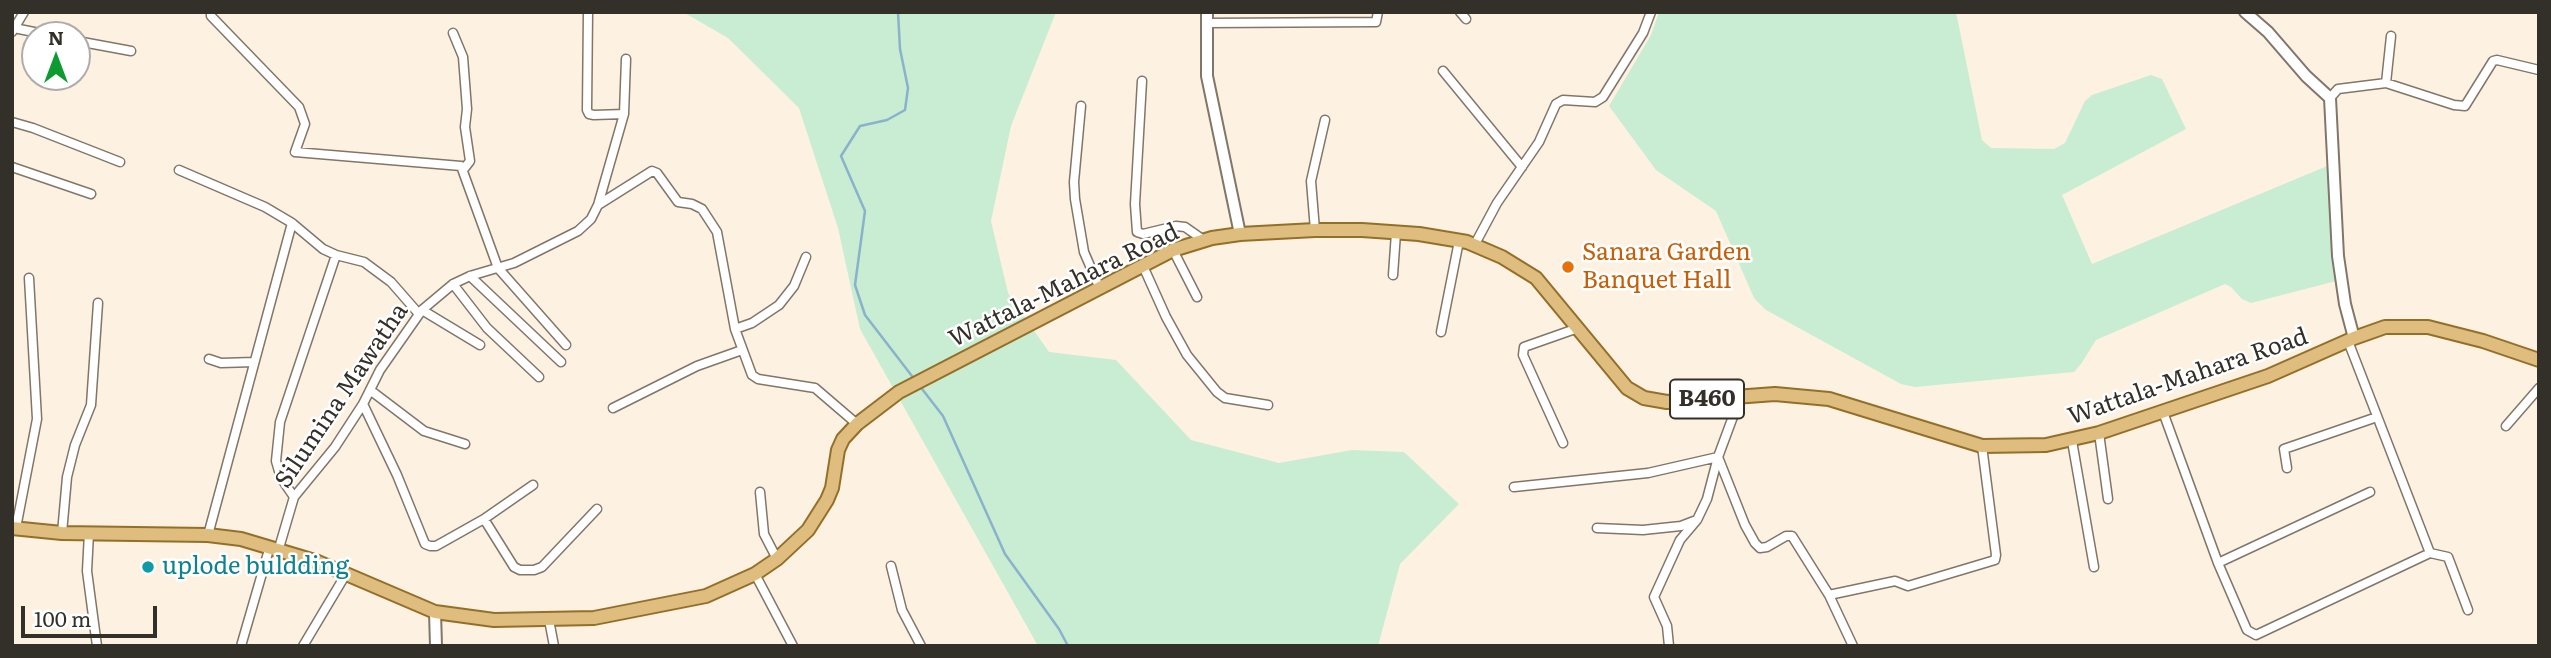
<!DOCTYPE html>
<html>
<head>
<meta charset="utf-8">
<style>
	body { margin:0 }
	#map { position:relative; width:2551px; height:658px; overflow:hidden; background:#fdf1e2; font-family:Literata,serif }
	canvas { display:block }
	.frame { position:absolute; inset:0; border:14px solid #332f29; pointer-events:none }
	.north { position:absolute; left:21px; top:21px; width:70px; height:70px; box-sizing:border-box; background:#fff; border:2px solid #adaca9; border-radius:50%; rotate:0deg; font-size:19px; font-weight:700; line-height:28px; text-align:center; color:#332f29 }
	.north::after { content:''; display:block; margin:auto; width:24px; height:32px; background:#0c9a31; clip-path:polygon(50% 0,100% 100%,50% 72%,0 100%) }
	.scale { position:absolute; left:21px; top:606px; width:136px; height:32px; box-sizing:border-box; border:4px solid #332f29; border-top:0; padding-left:9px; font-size:21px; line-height:24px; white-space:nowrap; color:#332f29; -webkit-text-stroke:5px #fff; paint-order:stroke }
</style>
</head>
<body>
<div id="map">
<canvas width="2551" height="658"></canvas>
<div class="frame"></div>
<div class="north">N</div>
<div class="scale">100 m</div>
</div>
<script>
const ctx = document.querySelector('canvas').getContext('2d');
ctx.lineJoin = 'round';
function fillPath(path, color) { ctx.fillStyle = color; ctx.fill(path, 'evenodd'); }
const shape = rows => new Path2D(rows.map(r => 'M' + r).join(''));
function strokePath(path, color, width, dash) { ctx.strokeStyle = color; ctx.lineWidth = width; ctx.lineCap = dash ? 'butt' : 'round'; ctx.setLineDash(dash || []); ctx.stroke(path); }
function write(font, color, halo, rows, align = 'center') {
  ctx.font = font + ' Literata,serif'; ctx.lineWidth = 5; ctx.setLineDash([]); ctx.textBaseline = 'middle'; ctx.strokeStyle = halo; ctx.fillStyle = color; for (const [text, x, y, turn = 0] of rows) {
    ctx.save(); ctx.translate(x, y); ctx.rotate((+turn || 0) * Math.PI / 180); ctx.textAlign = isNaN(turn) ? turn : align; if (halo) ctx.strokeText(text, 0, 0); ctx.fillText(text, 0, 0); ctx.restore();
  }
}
fillPath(shape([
	[683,12,1056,12,1011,126,991,221,1008,293,1049,352,1116,360,1191,440,1279,463,1352,450,1404,452,1459,504,1400,564,1378,646,1038,646,860,329,838,228,799,108,728,38],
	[1659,12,1956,12,1982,140,1991,148,2054,149,2065,143,2085,101,2092,95,2151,75,2162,79,2186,129,2062,195,2092,264,2332,164,2340,280,2251,303,2242,299,2231,287,2225,284,2096,340,2081,364,2074,372,1915,387,1901,384,1766,310,1754,298,1716,211,1656,170,1609,106,1651,35]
]), '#c8edd3');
strokePath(shape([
	[898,12,900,49,908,88,905,110,887,120,860,126,841,156,865,211,855,285,865,315,915,380],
	[919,385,943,416,1005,554,1059,629,1068,646]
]), '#8ab2ca', 2.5);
const minor = shape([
	[211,12,211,16,299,107,305,124,295,152,461,166,498,268,566,345],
	[588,12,587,110,589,114,594,115,624,114],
	[1460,12,1466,19],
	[1208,23,1376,22,1378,12],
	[14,28,49,35],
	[12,32,24,12],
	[453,33,463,57,467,109,465,127,470,161,463,170],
	[77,41,131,51],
	[1443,71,1522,167],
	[1142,81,1135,204,1137,232,1143,234,1176,226,1185,227,1205,241],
	[2386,83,2391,36],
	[2330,98,2338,89,2386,83,2454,105,2465,106,2493,61,2497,60,2539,70],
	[1081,106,1074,182,1075,199,1084,252,1100,289],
	[12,122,33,128,120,162],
	[12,167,91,194],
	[179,170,265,207,292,223],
	[598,205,624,114,626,59],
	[1315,230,1311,181,1325,120],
	[1475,244,1497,203,1539,142,1556,104,1563,100,1595,102,1603,97,1643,33,1651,12],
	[1173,250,1197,297],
	[1143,266,1166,317,1187,355,1217,392,1225,398,1268,405],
	[1393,275,1396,233],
	[470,276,561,362],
	[453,284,487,328,539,377],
	[422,310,480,345],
	[735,329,752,323,779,305,794,286,806,257],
	[1441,332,1459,241],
	[209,359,221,363,254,362],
	[370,390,424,431,465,444],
	[1741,395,1718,457,1745,525,1755,543,1760,548,1767,547,1786,536,1792,536,1829,595,1853,646],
	[363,404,397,475,425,544,430,546,436,546,484,519,514,567,520,570,534,570,542,567,597,509],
	[613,408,697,366,742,350],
	[2163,412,2218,563,2247,630,2256,635,2430,553,2348,341],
	[2506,426,2539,388],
	[2099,433,2108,499],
	[2072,441,2094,567],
	[1563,443,1523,355,1524,347,1578,328],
	[2287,468,2284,449,2377,417],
	[1514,487,1648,473,1718,457,1707,499,1697,520,1680,540,1654,597,1667,626,1669,646],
	[760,492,764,534,777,559],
	[294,497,281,478,276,461,280,422,336,255],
	[484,519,533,485],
	[16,528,37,419,29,278],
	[1597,528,1643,530,1681,526,1694,521],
	[62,533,67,477,75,445,91,405,98,303],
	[89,533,87,571,97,646],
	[208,535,292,223,323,249,336,255,364,262,391,282,419,314],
	[279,548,294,497,335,447,363,404,380,370,422,310,453,284,470,276,514,263,578,231,591,219,598,205,652,171,657,173,678,202,692,204,702,209,717,232,735,329,752,375,758,379,815,388,857,424],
	[2430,553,2448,557,2468,610],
	[2218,563,2370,492],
	[891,566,902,610,921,646],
	[755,574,793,646],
	[1829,595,1895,581,1908,586,1995,560,1996,555,1982,446],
	[549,620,554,646],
	[241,646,270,546],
	[303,646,346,574]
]);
const tertiary = shape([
	[1207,12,1207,76,1240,234],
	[2245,12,2268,32,2306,76,2330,98,2338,256,2345,304,2354,338],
	[435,612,436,646]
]);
const primary = shape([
	[12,528,62,533,208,535,241,539,318,562,435,612,494,620,594,618,706,596,755,574,777,559,808,530,827,500,832,488,838,450,843,439,857,424,899,392,1173,250,1212,238,1240,234,1315,230,1362,230,1419,234,1467,242,1502,257,1536,278,1627,388,1644,398,1667,402,1775,394,1829,399,1982,446,2046,445,2099,433,2268,376,2354,338,2385,327,2428,327,2483,341,2539,360]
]);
strokePath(minor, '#817669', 11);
strokePath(tertiary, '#817669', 14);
strokePath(primary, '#946f2a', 16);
strokePath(minor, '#fff', 8);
strokePath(tertiary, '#fff', 10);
strokePath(primary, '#debd7f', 12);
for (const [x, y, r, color] of [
	[1568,267,7,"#e8710a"],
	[148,567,7,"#0f9aa8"]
]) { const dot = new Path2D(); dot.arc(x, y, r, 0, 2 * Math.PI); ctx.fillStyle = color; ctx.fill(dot); strokePath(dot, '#fff', 2.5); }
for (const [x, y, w] of [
	[1707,399,74]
]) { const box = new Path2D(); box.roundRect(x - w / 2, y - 19.5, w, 39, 5); ctx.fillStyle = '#fff'; ctx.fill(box); strokePath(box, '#332f29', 2); }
write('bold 23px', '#332f29', null, [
	["B460",1707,399]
]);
write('24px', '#c56008', '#fff', [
	["Sanara Garden",1582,253],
	["Banquet Hall",1582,281]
], 'left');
write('24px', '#332f29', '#fff', [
	["Wattala-Mahara Road",1064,286,-26],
	["Wattala-Mahara Road",2188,377,-19],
	["Silumina Mawatha",342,396,-56]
]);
write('24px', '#0d838f', '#fff', [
	["uplode buldding",162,567]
], 'left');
</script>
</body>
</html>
